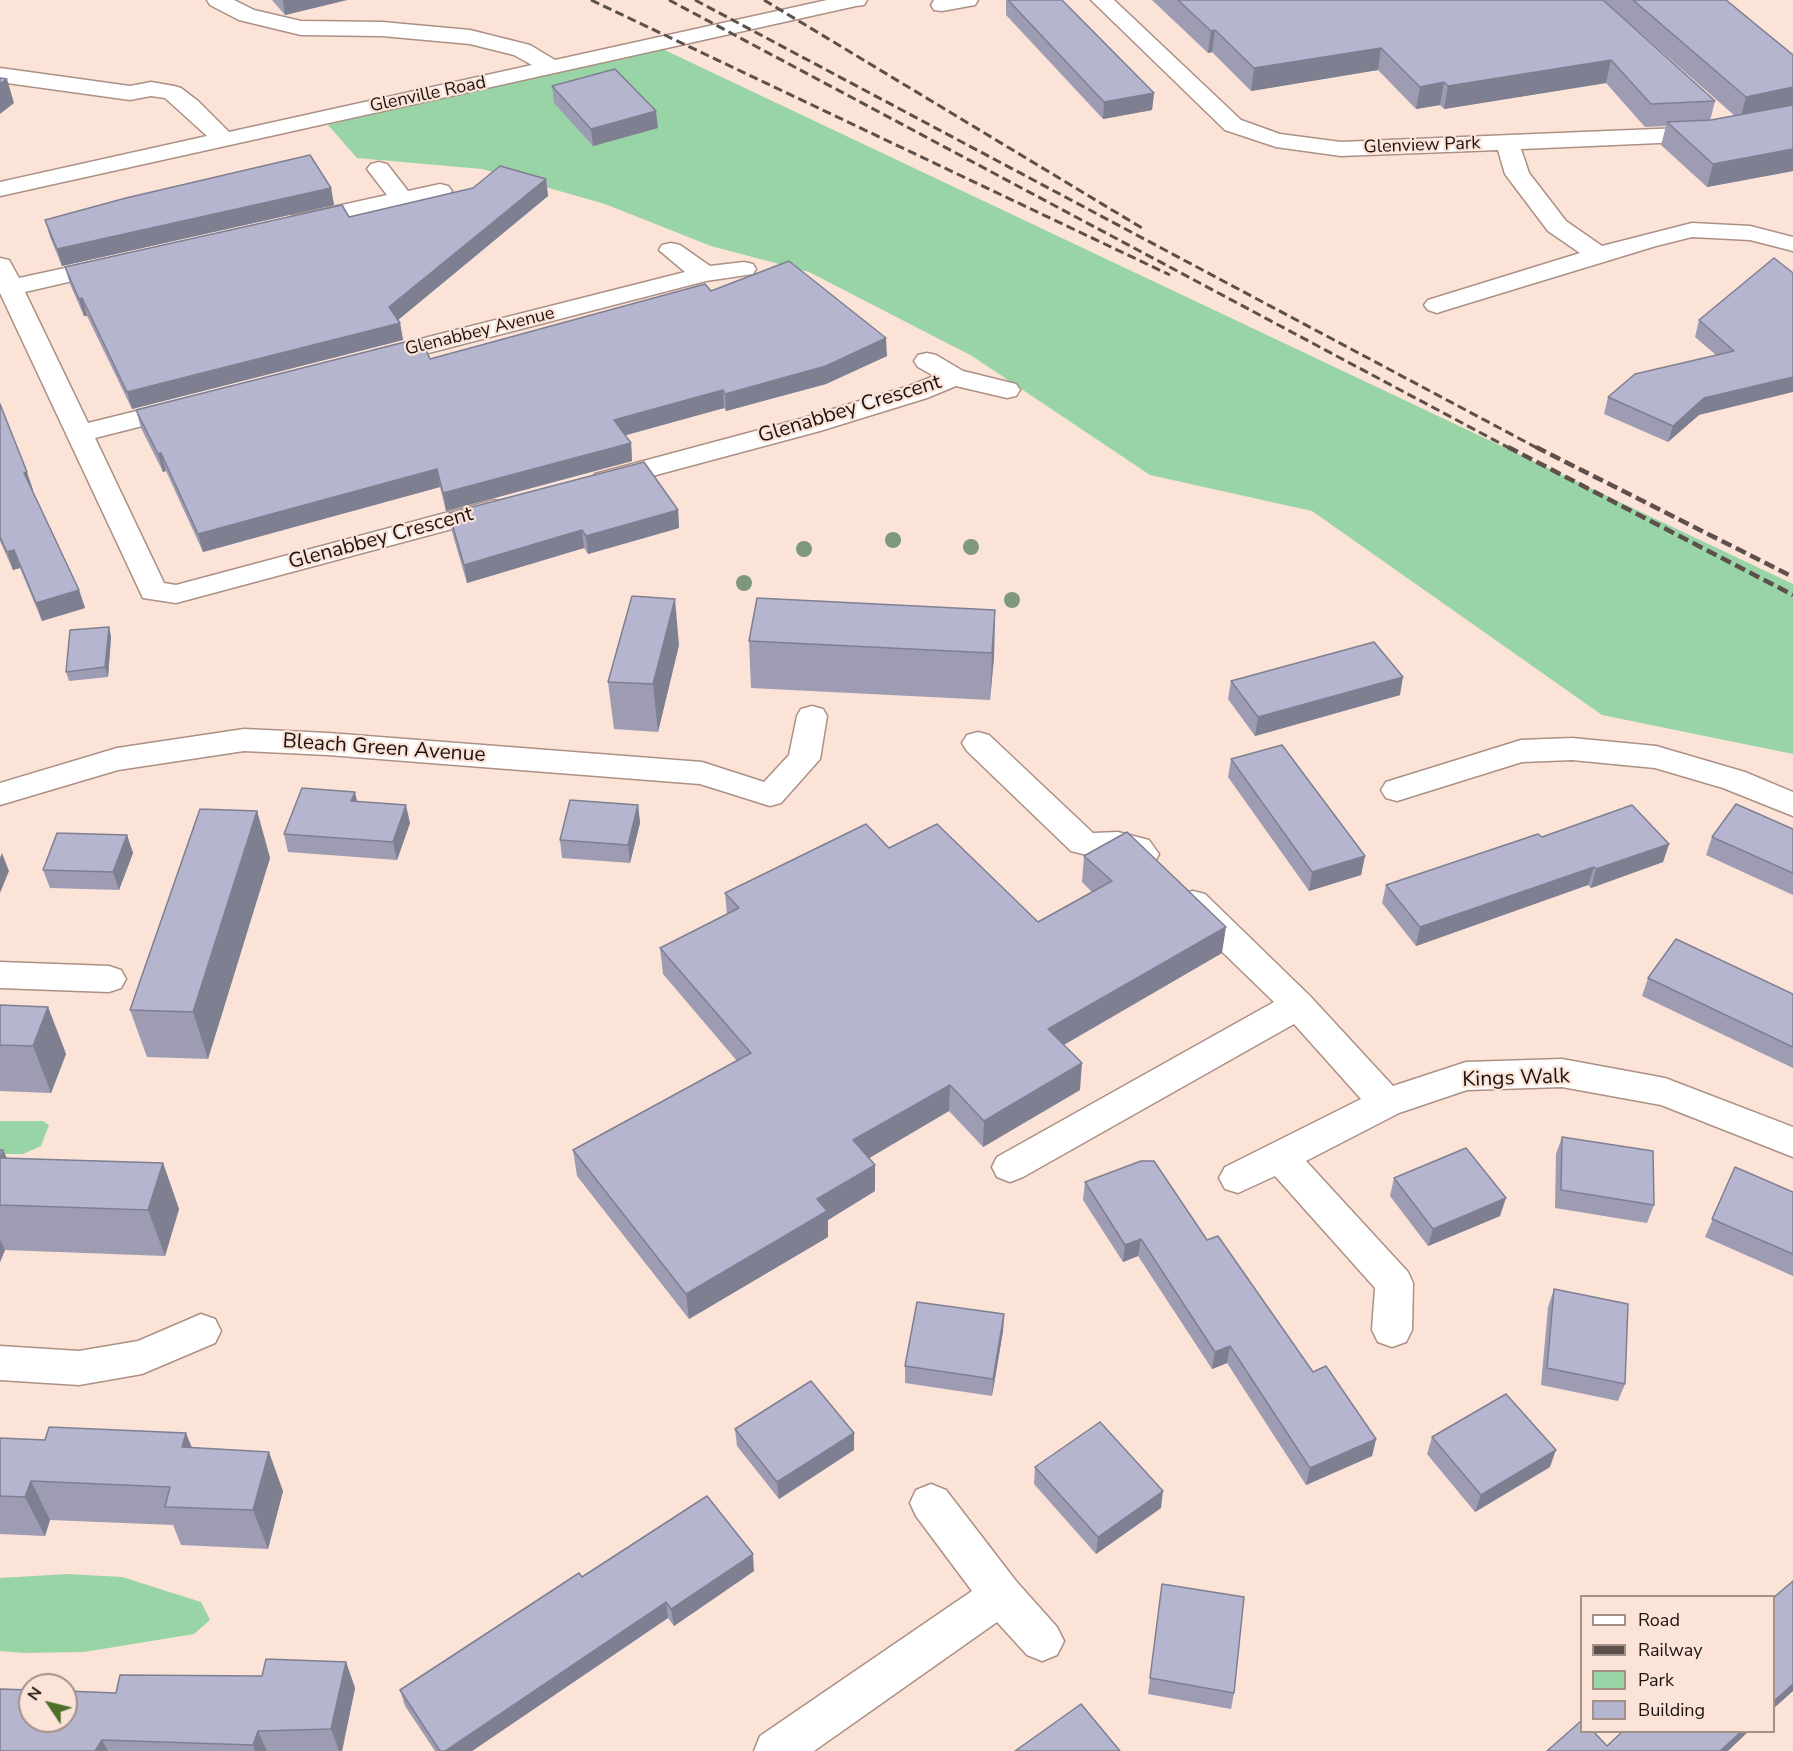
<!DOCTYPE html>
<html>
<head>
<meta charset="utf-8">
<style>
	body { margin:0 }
	#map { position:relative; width:1793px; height:1751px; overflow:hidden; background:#fbe3d8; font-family:"Nunito Sans",sans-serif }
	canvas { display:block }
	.legend { position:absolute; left:1580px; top:1595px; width:195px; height:138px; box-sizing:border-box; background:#fbe3d8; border:2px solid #a39088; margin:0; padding:8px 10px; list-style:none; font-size:18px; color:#1e140f }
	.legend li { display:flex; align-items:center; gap:12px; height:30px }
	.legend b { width:30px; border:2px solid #a39088 }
	.north { position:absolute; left:18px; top:1673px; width:60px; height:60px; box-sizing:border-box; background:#fbe3d8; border:2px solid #a39088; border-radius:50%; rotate:305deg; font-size:16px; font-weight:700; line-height:24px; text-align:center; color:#1e140f }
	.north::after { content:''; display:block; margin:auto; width:21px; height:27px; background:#4d7029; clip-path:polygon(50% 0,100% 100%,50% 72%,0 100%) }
</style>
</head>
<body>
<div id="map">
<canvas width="1793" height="1751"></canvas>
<ul class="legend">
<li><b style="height:8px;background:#fff"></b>Road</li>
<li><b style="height:8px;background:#5d4f49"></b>Railway</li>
<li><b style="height:16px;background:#98d4a5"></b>Park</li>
<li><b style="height:16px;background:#b6b5d0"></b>Building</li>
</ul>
<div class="north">N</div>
</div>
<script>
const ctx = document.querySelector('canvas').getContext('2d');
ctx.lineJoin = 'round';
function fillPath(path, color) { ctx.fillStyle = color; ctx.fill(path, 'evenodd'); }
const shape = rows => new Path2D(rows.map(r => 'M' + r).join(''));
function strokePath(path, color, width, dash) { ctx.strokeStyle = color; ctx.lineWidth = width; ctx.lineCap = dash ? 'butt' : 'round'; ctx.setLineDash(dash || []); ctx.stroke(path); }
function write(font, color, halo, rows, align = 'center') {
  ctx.font = font + ' "Nunito Sans",sans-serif'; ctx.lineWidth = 4.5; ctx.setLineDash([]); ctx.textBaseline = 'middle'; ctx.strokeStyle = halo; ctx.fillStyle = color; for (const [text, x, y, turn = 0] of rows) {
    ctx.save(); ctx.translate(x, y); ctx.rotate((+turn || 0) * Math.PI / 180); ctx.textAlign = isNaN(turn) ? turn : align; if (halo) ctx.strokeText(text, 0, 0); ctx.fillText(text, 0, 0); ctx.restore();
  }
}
fillPath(shape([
	[654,45,1793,584,1793,754,1602,715,1312,511,1150,475,972,356,809,272,711,246,605,204,482,169,357,158,328,125],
	[0,1121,43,1121,49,1125,41,1146,23,1154,0,1154],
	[68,1574,122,1577,201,1602,210,1620,194,1634,84,1652,24,1653,0,1651,0,1578]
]), '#98d4a5');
const minor = shape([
	[207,0,234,0,254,10,301,21,382,22,470,30,530,45,555,60,827,0,867,0,864,5,856,6,0,196,0,182,207,136,165,98,151,96,130,100,0,82,0,68,130,86,151,82,174,86,181,88,198,101,229,132,532,65,514,55,470,44,382,36,301,35,239,20,210,5,207,0],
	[934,0,978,0,975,5,942,11,934,10,931,5,934,0],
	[1091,0,1114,0,1241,120,1280,134,1341,142,1705,127,1793,110,1793,124,1734,137,1705,141,1521,149,1529,173,1566,221,1602,246,1692,223,1750,226,1793,237,1793,251,1750,240,1692,237,1656,246,1446,310,1437,313,1428,310,1424,305,1428,300,1580,253,1548,231,1505,174,1498,150,1341,156,1276,147,1225,130,1091,0],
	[379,162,387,164,408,191,440,184,448,186,452,191,448,196,440,198,301,228,292,226,289,221,292,216,387,195,367,169,371,164,379,162],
	[671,243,680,245,710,266,744,262,753,264,756,269,753,274,706,281,382,365,373,363,369,357,373,351,685,272,659,250,662,245,671,243],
	[0,258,9,260,19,278,111,258,120,260,123,265,120,270,25,292,88,423,181,400,190,402,194,408,190,414,95,438,164,583,176,585,494,500,504,503,508,509,504,515,176,603,143,598,0,293,0,258],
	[927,353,936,355,963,371,1016,384,1020,390,1016,396,1007,398,956,386,927,398,820,431,615,486,605,488,595,486,591,480,595,474,800,419,909,386,934,376,918,367,914,361,918,355,927,353],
	[812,706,823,709,827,716,820,759,781,803,770,806,700,784,328,755,244,751,118,770,0,805,0,783,117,748,244,729,328,733,702,762,764,782,789,755,797,716,801,709,812,706],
	[978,732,989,735,1093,833,1118,832,1149,840,1159,854,1155,862,1143,866,1118,856,1099,858,1071,851,967,751,962,743,967,735,978,732],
	[1572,738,1656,746,1745,772,1793,792,1793,816,1723,788,1655,768,1572,760,1522,762,1397,801,1386,798,1381,790,1386,782,1521,740,1572,738],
	[1193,891,1205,894,1310,996,1393,1086,1466,1062,1562,1059,1665,1078,1793,1127,1793,1157,1661,1105,1562,1087,1467,1090,1399,1113,1306,1161,1408,1272,1413,1283,1412,1330,1406,1342,1392,1347,1378,1342,1372,1330,1375,1288,1275,1176,1238,1193,1225,1189,1219,1178,1225,1167,1361,1099,1294,1024,1023,1177,1010,1182,997,1177,992,1167,997,1157,1274,1002,1181,912,1176,903,1181,894,1193,891],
	[0,962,109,966,121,970,126,979,121,988,109,992,0,988,0,962],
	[201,1314,215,1319,221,1331,215,1343,142,1374,79,1385,0,1380,0,1346,79,1351,138,1341,201,1314],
	[931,1484,946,1490,1016,1581,1057,1627,1064,1641,1057,1655,1042,1661,1027,1655,997,1622,814,1751,754,1751,760,1736,972,1591,916,1516,910,1503,916,1490,931,1484]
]);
strokePath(minor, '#ac9084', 3);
fillPath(minor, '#fff');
strokePath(shape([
	[591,0,1170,275],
	[669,0,1511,449],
	[695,0,1539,449],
	[764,0,1142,228]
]), '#5d4f49', 3, [9, 4.5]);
strokePath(shape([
	[1508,447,1793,595],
	[1536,447,1793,577]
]), '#5d4f49', 4.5, [11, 5]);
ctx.fillStyle = '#7d987a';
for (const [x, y] of [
	[893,540],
	[971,547],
	[804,549],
	[744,583],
	[1012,600]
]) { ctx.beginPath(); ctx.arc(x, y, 8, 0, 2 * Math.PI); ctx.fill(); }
fillPath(shape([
	[272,0,347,0,285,15],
	[1006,0,1062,0,1154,93,1152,110,1103,119,1006,15],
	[1152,0,1726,0,1793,55,1793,171,1707,187,1661,145,1666,126,1645,127,1606,83,1444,109,1440,105,1416,109,1378,70,1251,91,1212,52,1208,53],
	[1604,1,1735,116,1710,121,1715,101],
	[552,86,658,128,593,146,554,103],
	[546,179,548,196,398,320,400,323,403,340,132,409,87,316,84,316,70,284,65,267,349,217],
	[331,188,334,205,62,266,50,237,45,220],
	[1793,273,1699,415,1668,442,1604,414,1608,397,1716,355,1695,337,1699,320],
	[711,291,887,356,826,384,726,411,724,408,625,435,631,443,632,461,446,511,440,487,203,552,166,471,163,472,141,428,136,410,430,359],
	[0,404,33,490,32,490,79,590,85,608,42,621,20,568,13,570,0,541],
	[678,510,679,528,588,554,584,548,467,583,452,532,449,513],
	[995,610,994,657,990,700,751,688,749,641],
	[109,627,111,637,108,677,69,681,66,672],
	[679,645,658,732,614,729,608,682],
	[1231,681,1400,695,1255,736,1228,699],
	[1231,759,1365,856,1361,875,1309,891,1228,777],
	[357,801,410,823,397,860,288,852,284,834],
	[638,805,640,823,630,863,562,858,560,840],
	[257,811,270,858,208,1059,147,1057,130,1010],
	[1793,829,1793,895,1706,855,1712,837],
	[127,835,133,853,119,890,50,888,43,870],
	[1669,844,1663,862,1591,888,1588,885,1416,946,1382,903,1386,885],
	[889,848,1038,922,1092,892,1082,882,1084,856,1222,953,1064,1045,1080,1090,983,1147,949,1111,869,1158,875,1191,828,1220,828,1237,689,1319,577,1176,573,1150,737,1061,663,974,660,948,727,914,725,893],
	[1648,978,1793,994,1793,1068,1642,996],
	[0,1005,48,1007,66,1054,51,1093,0,1091],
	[1562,1137,1654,1205,1647,1223,1555,1208,1556,1154],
	[0,1150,3,1150,7,1158,163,1163,179,1209,165,1256,5,1250,0,1262],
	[1735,1167,1793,1192,1793,1276,1705,1237],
	[1394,1178,1500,1216,1428,1246,1390,1196],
	[1085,1182,1207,1240,1313,1372,1376,1439,1372,1456,1306,1485,1227,1363,1212,1369,1138,1256,1123,1262,1083,1200],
	[1554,1289,1625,1384,1618,1401,1541,1385,1548,1307],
	[1004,1314,1003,1331,992,1396,905,1383,905,1366],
	[735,1429,854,1450,779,1499,737,1446],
	[1432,1437,1550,1467,1475,1512,1427,1454],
	[0,1438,192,1448,283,1491,268,1549,181,1545,173,1525,50,1520,45,1536,0,1534],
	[1035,1467,1161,1508,1096,1554,1034,1484],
	[754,1571,674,1626,668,1618,472,1751,435,1751,405,1706,400,1690,582,1577],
	[1162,1584,1234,1693,1231,1709,1148,1694],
	[346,1662,355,1688,342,1751,0,1751,116,1693,262,1676]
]), '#9d9cb3');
fillPath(shape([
	[283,0,347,0,285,15],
	[1215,30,1212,52,1208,53,1211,31],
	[1381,48,1378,70,1251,91,1254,68],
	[1611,60,1606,83,1444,109,1448,86],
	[7,79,14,103,0,114,0,84],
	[1444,82,1440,105,1416,109,1420,87],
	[1793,87,1793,109,1740,120,1746,97],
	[1154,93,1152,110,1103,119,1104,102],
	[656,111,658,128,593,146,591,129],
	[1793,149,1793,171,1707,187,1713,164],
	[546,179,548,196,392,325,389,307],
	[331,188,334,205,62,266,57,249],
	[82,298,87,316,84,316,79,299],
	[400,323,403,340,132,409,127,392],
	[886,338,887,356,826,384,726,411,725,394],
	[1793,377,1793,392,1699,415,1668,442,1673,426,1704,398],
	[723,390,724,408,616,438,614,420],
	[631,443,632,461,446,511,443,493],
	[161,453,166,471,163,472,158,454],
	[437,469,440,487,203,552,198,534],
	[27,472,33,490,30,491,24,473],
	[678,510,679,528,588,554,586,536],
	[582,530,584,548,467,583,464,565],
	[14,550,20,568,13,570,7,552],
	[79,590,85,608,42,621,36,603],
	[675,599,679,645,658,732,653,684],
	[995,610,994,657,990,700,992,653],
	[109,627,111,637,108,677,105,667],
	[1403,677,1400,695,1255,736,1258,717],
	[355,792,359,810,351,801],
	[406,805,410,823,397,860,393,842],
	[638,805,640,823,630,863,628,845],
	[257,811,270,858,208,1059,193,1012],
	[127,835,133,853,119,890,113,872],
	[1669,844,1663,862,1591,888,1596,869],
	[2,853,9,871,0,893,0,858],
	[1365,856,1361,875,1309,891,1312,872],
	[1594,867,1588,885,1416,946,1420,927],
	[1226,927,1222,953,1046,1055,1048,1029],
	[48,1007,66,1054,51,1093,33,1046],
	[1082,1063,1080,1090,983,1147,984,1121],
	[950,1085,949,1111,854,1167,853,1140],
	[3,1150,24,1196,1,1158],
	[163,1163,179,1209,165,1256,148,1210],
	[875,1165,875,1191,828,1220,828,1237,689,1319,686,1294,817,1199],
	[1506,1198,1500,1216,1428,1246,1433,1229],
	[1141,1239,1138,1256,1123,1262,1125,1245],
	[0,1240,5,1250,0,1262],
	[1004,1314,1003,1331,992,1396,993,1379],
	[1230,1346,1227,1363,1212,1369,1215,1352],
	[186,1433,202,1472,182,1447],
	[854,1433,854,1450,779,1499,777,1482],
	[1376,1439,1372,1456,1306,1485,1310,1468],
	[1556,1450,1550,1467,1475,1512,1481,1495],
	[269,1452,283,1491,268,1549,253,1510],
	[31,1481,50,1520,45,1536,25,1497],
	[1163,1491,1161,1508,1096,1554,1098,1537],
	[753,1554,754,1571,674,1626,671,1609],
	[666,1602,668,1618,472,1751,445,1751],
	[346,1662,355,1688,342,1751,339,1751,331,1729],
	[1793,1684,1793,1691,1773,1709,1773,1702],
	[258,1731,267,1751,255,1751,253,1745],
	[1742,1731,1749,1731,1728,1751,1720,1751],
	[102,1740,108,1751,95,1751]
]), '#7f7f92');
const building = shape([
	[1008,0,1062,0,1154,93,1104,102,1008,0],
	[1178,0,1603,0,1715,101,1651,104,1611,60,1448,86,1444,82,1420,87,1381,48,1254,68,1215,30,1211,31,1178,0],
	[1633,0,1726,0,1793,55,1793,87,1746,97,1633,0],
	[615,69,656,111,591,129,552,86,615,69],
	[0,78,7,79,0,84,0,78],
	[1793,105,1793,149,1713,164,1667,122,1711,120,1793,105],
	[310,155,331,188,57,249,45,220,126,198,310,155],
	[500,166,546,179,389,307,400,323,127,392,82,298,79,299,65,267,342,205,349,217,409,203,473,188,500,166],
	[1774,258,1793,273,1793,377,1704,398,1673,426,1608,397,1635,374,1734,351,1699,320,1774,258],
	[789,261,886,338,826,366,725,394,723,390,614,420,631,443,443,493,437,469,198,534,161,453,158,454,136,410,421,338,430,359,705,284,711,291,789,261],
	[0,404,27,472,24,473,79,590,36,603,14,550,7,552,0,537,0,404],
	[644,462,678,510,586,536,582,530,464,565,449,513,644,462],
	[632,596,675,599,653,684,608,682,632,596],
	[757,598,995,610,992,653,749,641,757,598],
	[109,627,105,667,66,672,70,630,109,627],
	[1374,642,1403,677,1258,717,1231,681,1374,642],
	[1282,745,1365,856,1312,872,1231,759,1282,745],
	[302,788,355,792,351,801,406,805,393,842,284,834,302,788],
	[570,800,638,805,628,845,560,840,570,800],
	[1736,804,1793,829,1793,873,1712,837,1736,804],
	[1632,805,1669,844,1596,869,1594,867,1420,927,1386,885,1538,834,1542,837,1632,805],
	[200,809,257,811,193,1012,130,1010,200,809],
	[866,824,889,848,937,824,1038,922,1112,881,1084,856,1127,832,1226,927,1048,1029,1082,1063,984,1121,950,1085,853,1140,875,1165,817,1199,827,1211,686,1294,573,1150,751,1053,660,948,739,908,725,893,866,824],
	[57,833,127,835,113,872,43,870,57,833],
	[1676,939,1793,994,1793,1047,1648,978,1676,939],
	[0,1005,48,1007,33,1046,0,1045,0,1005],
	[1562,1137,1653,1151,1654,1205,1561,1190,1562,1137],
	[1466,1148,1506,1198,1433,1229,1394,1178,1466,1148],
	[0,1150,3,1150,1,1158,163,1163,148,1210,0,1205,0,1150],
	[1141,1161,1154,1161,1207,1240,1218,1236,1313,1372,1326,1366,1376,1439,1310,1468,1230,1346,1215,1352,1141,1239,1125,1245,1085,1182,1141,1161],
	[1735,1167,1793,1192,1793,1254,1712,1219,1735,1167],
	[1554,1289,1628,1304,1625,1384,1547,1368,1554,1289],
	[917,1302,1004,1314,993,1379,905,1366,917,1302],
	[811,1381,854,1433,777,1482,735,1429,811,1381],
	[1506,1394,1556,1450,1481,1495,1432,1437,1506,1394],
	[1100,1422,1163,1491,1098,1537,1035,1467,1100,1422],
	[49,1427,186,1433,182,1447,269,1452,253,1510,165,1507,170,1487,31,1481,25,1497,0,1496,0,1438,45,1440,49,1427],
	[707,1496,753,1554,671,1609,666,1602,445,1751,440,1751,400,1690,579,1573,582,1577,707,1496],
	[1793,1581,1793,1684,1773,1702,1773,1598,1793,1581],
	[1162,1584,1244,1597,1234,1693,1150,1678,1162,1584],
	[266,1659,346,1662,331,1729,258,1731,253,1745,102,1740,95,1751,0,1751,0,1689,30,1690,30,1721,66,1721,66,1691,116,1693,120,1675,262,1676,266,1659],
	[1081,1704,1120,1751,1015,1751,1081,1704],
	[1581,1721,1581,1731,1593,1731,1607,1746,1623,1731,1742,1731,1720,1751,1547,1751,1581,1721]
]);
fillPath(building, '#b6b5d0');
strokePath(building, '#7f7f92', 1.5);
write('18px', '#1e140f', '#fbe3d8', [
	["Glenville Road",428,95,-12],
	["Glenview Park",1422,146,-2],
	["Glenabbey Avenue",480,332,-14]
]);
write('21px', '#1e140f', '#fbe3d8', [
	["Glenabbey Crescent",850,410,-17],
	["Glenabbey Crescent",381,539,-15],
	["Bleach Green Avenue",384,749,4],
	["Kings Walk",1516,1079,-2]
]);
</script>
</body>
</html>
